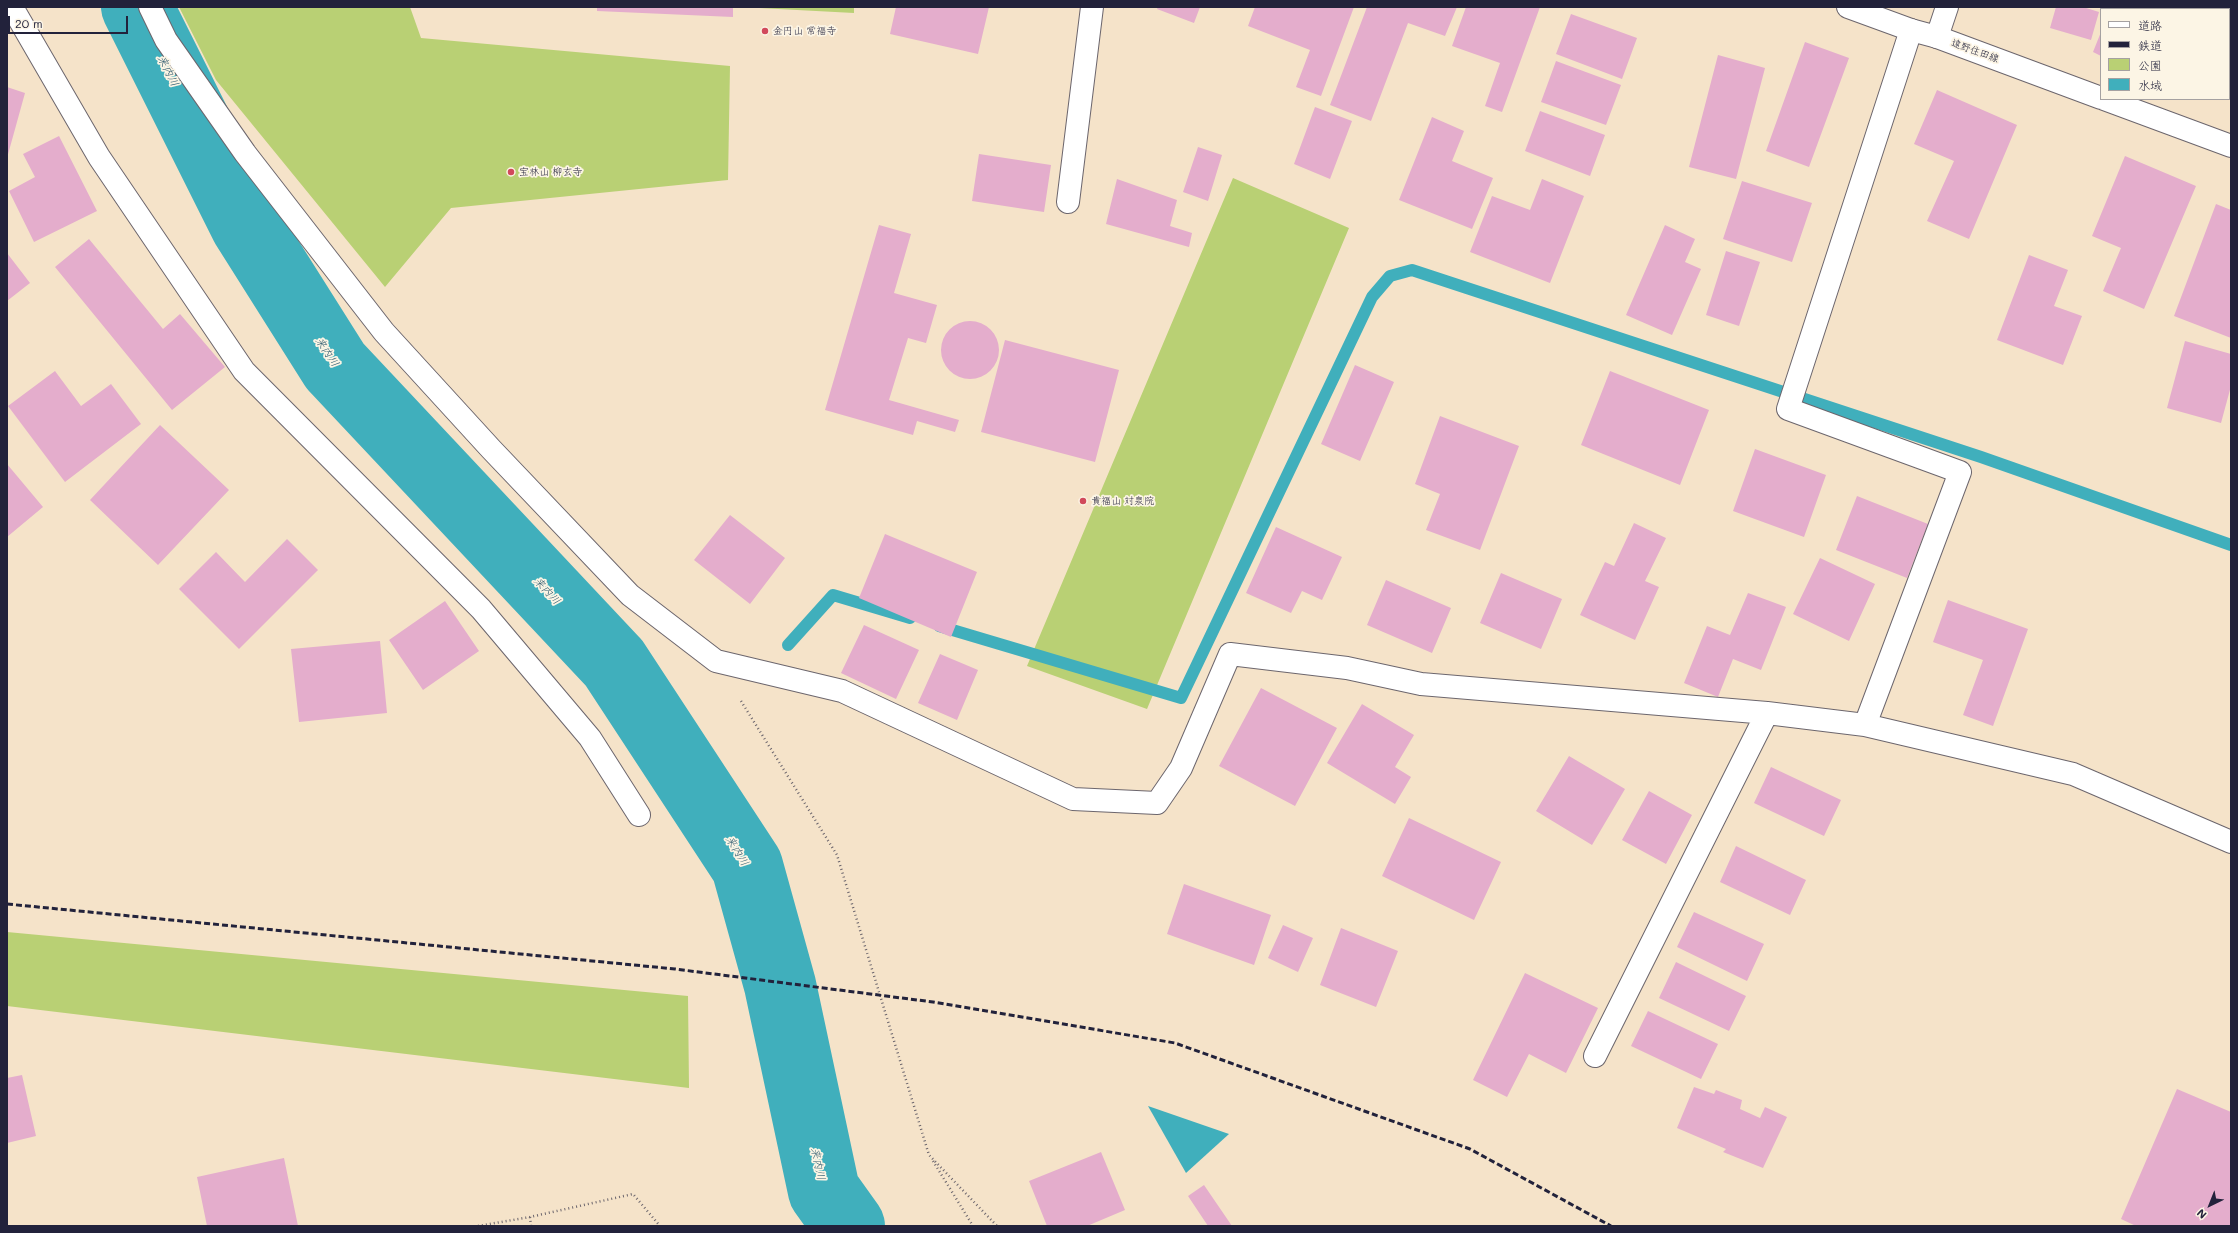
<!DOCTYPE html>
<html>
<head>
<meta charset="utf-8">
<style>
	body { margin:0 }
	#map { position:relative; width:2238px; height:1233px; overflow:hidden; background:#f5e3c9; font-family:Mali,"Klee One",sans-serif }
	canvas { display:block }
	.frame { position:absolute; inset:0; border:8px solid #22223b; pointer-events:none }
	.legend { position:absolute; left:2100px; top:8px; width:130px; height:92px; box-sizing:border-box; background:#fcf5e5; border:1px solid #a5a1a1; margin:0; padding:5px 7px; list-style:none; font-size:12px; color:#22223b }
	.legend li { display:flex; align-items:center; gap:8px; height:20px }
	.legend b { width:20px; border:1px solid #a5a1a1 }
	.north { position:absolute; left:2190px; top:1185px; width:40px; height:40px; -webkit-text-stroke:3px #fcf5e5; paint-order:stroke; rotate:223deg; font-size:11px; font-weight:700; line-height:16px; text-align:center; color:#22223b }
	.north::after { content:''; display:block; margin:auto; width:14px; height:18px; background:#22223b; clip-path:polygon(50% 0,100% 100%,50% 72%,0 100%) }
	.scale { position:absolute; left:8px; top:16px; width:120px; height:18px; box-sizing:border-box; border:2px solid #22223b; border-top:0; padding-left:5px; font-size:12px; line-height:14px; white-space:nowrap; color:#22223b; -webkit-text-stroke:3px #fcf5e5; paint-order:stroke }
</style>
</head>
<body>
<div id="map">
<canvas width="2238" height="1233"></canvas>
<div class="frame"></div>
<ul class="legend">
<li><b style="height:5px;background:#fff"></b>道路</li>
<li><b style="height:5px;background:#22223b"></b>鉄道</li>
<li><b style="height:11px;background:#b9d074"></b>公園</li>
<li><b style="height:11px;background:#40afbc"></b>水域</li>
</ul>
<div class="north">N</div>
<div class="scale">20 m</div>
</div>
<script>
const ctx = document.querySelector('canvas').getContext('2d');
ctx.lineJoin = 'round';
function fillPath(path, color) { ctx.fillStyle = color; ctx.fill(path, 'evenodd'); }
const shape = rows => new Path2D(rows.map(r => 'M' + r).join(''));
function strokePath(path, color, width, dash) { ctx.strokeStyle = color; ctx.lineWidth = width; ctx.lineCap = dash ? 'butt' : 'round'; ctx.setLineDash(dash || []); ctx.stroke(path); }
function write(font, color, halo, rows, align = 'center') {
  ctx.font = font + ' Mali,"Klee One",sans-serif'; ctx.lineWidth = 3.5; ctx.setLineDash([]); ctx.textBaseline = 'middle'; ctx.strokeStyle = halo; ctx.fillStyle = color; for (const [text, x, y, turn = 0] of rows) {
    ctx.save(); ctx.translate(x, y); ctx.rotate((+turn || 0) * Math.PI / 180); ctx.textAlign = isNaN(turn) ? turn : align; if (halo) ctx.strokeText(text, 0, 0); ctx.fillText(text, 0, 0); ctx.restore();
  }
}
fillPath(shape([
	[179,7,410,7,421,38,730,66,728,180,451,208,385,287,216,80],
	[740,7,854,7,854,13],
	[1233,178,1349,228,1147,709,1027,666],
	[7,932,688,996,689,1088,7,1006]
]), '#b9d074');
fillPath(shape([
	[1148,1106,1229,1134,1186,1173]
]), '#40afbc');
strokePath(shape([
	[939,626,1181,698,1372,297,1390,276,1412,270,1981,457,2231,545],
	[788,645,833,595,910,618]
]), '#40afbc', 12);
strokePath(shape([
	[137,7,246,225,335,366,614,663,747,866,780,985,824,1191,849,1226]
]), '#40afbc', 72);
fillPath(shape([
	[597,7,733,7,733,17,597,11],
	[896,7,989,7,978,54,890,34],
	[1158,7,1200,7,1194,23,1157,9],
	[1255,7,1354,7,1321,96,1296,87,1310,50,1248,26],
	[1367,7,1457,7,1445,36,1408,23,1371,121,1330,105],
	[1466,7,1540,7,1502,112,1485,106,1500,63,1452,46],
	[2056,7,2083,7,2099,12,2091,40,2050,28],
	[2111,7,2155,7,2154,9,2110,9],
	[2206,7,2231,8,2231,52,2229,51,2229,9,2205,9],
	[1571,14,1637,38,1622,79,1556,54],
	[2101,32,2101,56,2093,52],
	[1805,42,1849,58,1809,167,1766,151],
	[1718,55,1765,68,1736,179,1689,167],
	[1556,61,1621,85,1606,125,1541,102],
	[7,87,25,93,7,158],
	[1937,90,2017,125,1969,239,1927,221,1954,161,1914,144],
	[1315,107,1352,121,1330,179,1294,164],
	[1540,111,1605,135,1590,176,1525,151],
	[1432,117,1464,131,1452,161,1493,178,1472,229,1399,200],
	[59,136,97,211,34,242,9,191,35,177,23,154],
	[1198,147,1222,155,1208,201,1183,192],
	[979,154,1051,165,1044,212,972,201],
	[2125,156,2196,186,2144,309,2103,291,2121,248,2092,236],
	[1117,179,1177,200,1170,226,1192,233,1189,247,1106,224],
	[1542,179,1584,196,1550,283,1470,252,1492,196,1530,210],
	[1742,181,1812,203,1792,262,1723,239],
	[2216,204,2231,210,2231,338,2174,316],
	[879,225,911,234,894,293,937,305,926,343,908,338,889,400,959,420,955,432,917,421,913,435,825,410],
	[1665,225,1695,239,1685,262,1701,269,1672,335,1626,315],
	[89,239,163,329,180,314,225,367,172,410,55,267],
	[1726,251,1760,262,1739,326,1706,315],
	[7,253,30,283,7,301],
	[2029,255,2068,270,2054,306,2082,316,2063,365,1997,340],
	'941 350a29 29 0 1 1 58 0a29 29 0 1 1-58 0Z',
	[1005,340,1119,370,1095,462,981,432],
	[2185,341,2231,354,2231,386,2221,423,2167,408],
	[1355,365,1394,382,1360,461,1321,444],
	[55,371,81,406,111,384,141,424,65,482,8,406],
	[1610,371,1709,410,1680,485,1581,445],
	[1440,416,1519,446,1480,550,1426,530,1440,494,1415,484],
	[160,425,229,490,158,565,90,500],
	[1755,449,1826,475,1804,537,1733,511],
	[7,464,43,507,7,537],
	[1857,496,1928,524,1907,578,1836,550],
	[730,515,785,558,750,604,694,560],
	[1634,523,1666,538,1645,581,1659,587,1635,640,1580,615,1605,562,1614,566],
	[1276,527,1342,557,1322,600,1302,591,1291,613,1246,593],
	[885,534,977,572,951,637,859,598],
	[287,539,318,570,239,649,179,589,216,552,245,582],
	[1820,558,1875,584,1849,641,1793,614],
	[1501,573,1562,599,1541,649,1480,623],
	[1386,580,1451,608,1432,653,1367,625],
	[1748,593,1786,607,1761,670,1733,659,1718,697,1684,683,1707,626,1730,635],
	[1948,600,2028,629,1993,726,1963,715,1983,660,1933,642],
	[445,601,479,651,423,690,389,640],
	[864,625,919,650,896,699,841,673],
	[380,641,387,713,299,722,291,649],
	[940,654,978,670,957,720,918,703],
	[1261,688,1337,728,1295,806,1219,766],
	[1362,704,1414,735,1395,767,1411,777,1395,804,1327,763],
	[1569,756,1625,789,1592,845,1536,811],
	[1771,767,1841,800,1824,836,1754,803],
	[1649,791,1692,815,1666,864,1622,840],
	[1409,818,1501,862,1474,920,1382,876],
	[1736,846,1806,880,1790,915,1720,882],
	[1184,884,1271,915,1254,965,1167,934],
	[1694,912,1764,944,1747,981,1677,947],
	[1283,925,1313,938,1298,972,1268,958],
	[1341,928,1398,951,1376,1007,1320,985],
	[1676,962,1746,996,1729,1031,1659,998],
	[1525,973,1598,1008,1566,1073,1529,1054,1507,1097,1473,1080],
	[1648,1011,1718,1044,1701,1079,1631,1046],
	[22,1075,36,1136,7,1143,7,1078],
	[1694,1087,1714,1094,1716,1090,1742,1100,1740,1109,1760,1118,1765,1107,1787,1117,1763,1168,1723,1152,1726,1149,1677,1128],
	[2177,1089,2231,1112,2231,1226,2136,1226,2121,1219],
	[1101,1152,1125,1210,1087,1226,1047,1226,1029,1181],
	[284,1158,298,1226,207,1226,197,1177],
	[1204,1185,1232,1226,1208,1226,1188,1196]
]), '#e4adcc');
const street = shape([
	[12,7,99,157,244,371,481,609,590,738,639,815],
	[150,7,166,40,245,153,384,332,491,449,630,595,716,661,842,691,1073,799,1157,803,1181,768,1230,654,1347,668,1421,684,1767,713,1865,725,2073,774,2231,842],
	[1937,37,1947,7],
	[1068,202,1092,7],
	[1865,725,1960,472,1788,409,1911,30],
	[1595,1056,1767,713]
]);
const secondary = shape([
	[1848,7,1911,30,1937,37,2101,98],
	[2104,99,2231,146]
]);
strokePath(street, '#6c666d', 24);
strokePath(secondary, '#6c666d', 24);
strokePath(shape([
	[741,701,837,855,929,1155,997,1226],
	[933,1161,973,1226],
	[530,1217,531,1226],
	[478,1226,530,1217,633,1194,660,1226]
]), '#6c666d', 2.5, [1, 3]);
strokePath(street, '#fff', 22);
strokePath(secondary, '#fff', 22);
strokePath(shape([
	[7,904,675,969,933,1002,1175,1043,1470,1149,1611,1226]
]), '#22223b', 3, [6, 3]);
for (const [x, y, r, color] of [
	[765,31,4,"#d1495b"],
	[511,172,4,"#d1495b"],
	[1083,501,4,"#d1495b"]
]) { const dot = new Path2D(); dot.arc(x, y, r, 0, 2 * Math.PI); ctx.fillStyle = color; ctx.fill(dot); strokePath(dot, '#fcf5e5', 1.5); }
write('10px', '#22223b', '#fcf5e5', [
	["金円山 常福寺",773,31],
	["宝林山 柳玄寺",519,172],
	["貴福山 対泉院",1091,501]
], 'left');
write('10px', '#22223b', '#fcf5e5', [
	["遠野住田線",1975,51,20]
]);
write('italic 11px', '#2e5a6f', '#fcf5e5', [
	["来内川",168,71,63],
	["来内川",327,352,56],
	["来内川",547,591,47],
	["来内川",737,851,58],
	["来内川",818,1164,78]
]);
</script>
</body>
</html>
